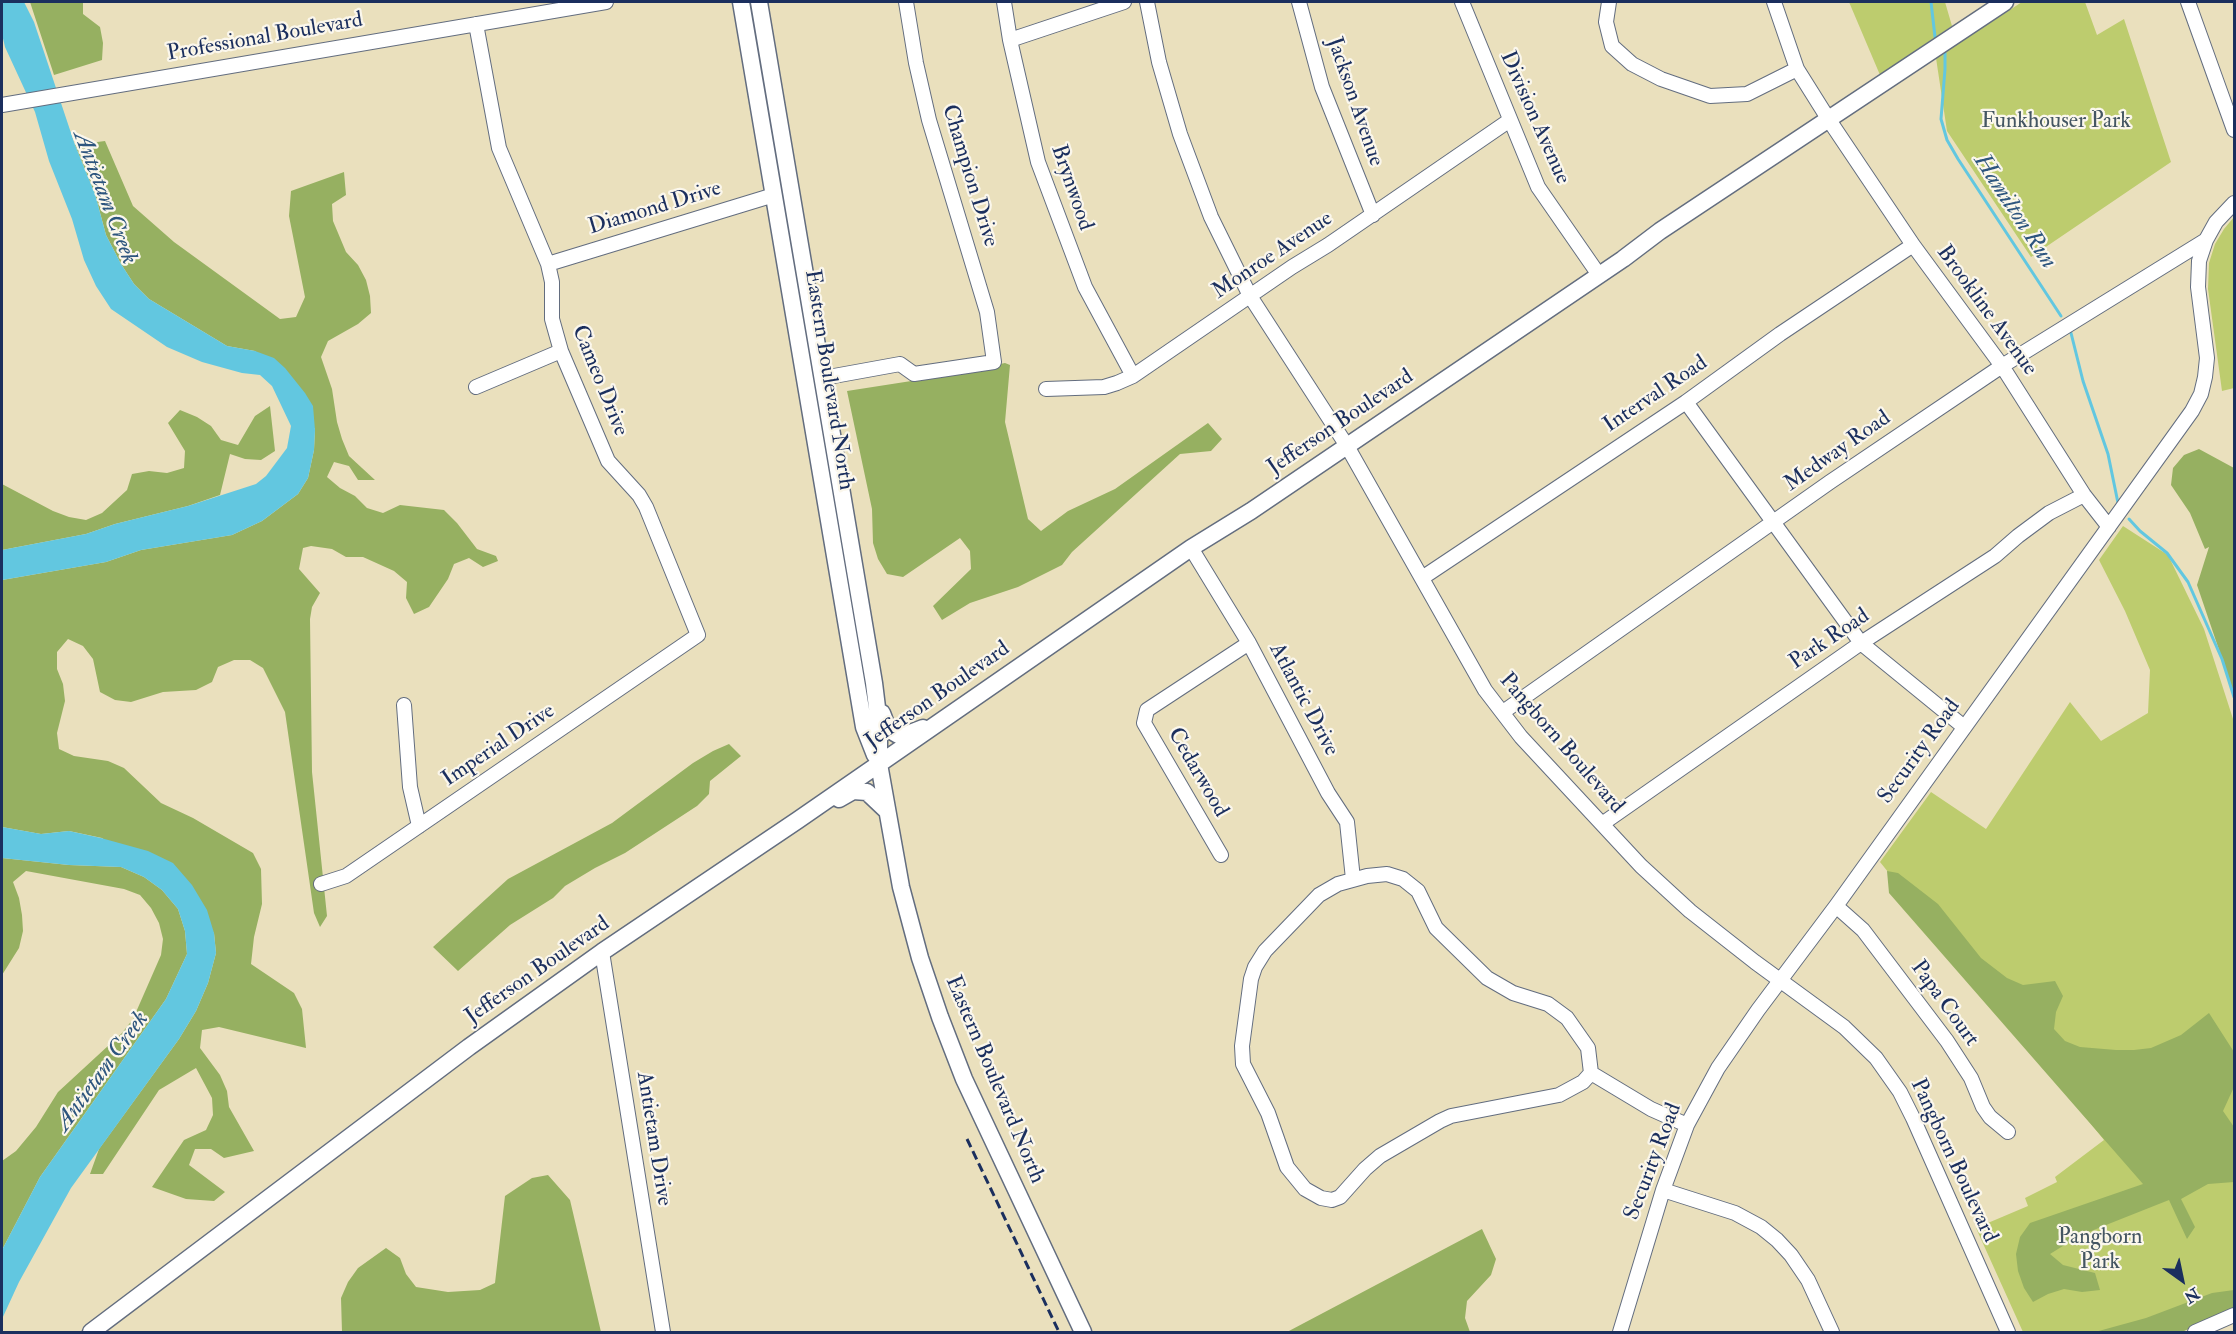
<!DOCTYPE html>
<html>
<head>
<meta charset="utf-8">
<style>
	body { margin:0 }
	#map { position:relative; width:2236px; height:1334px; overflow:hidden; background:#eae0bd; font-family:"IM FELL Double Pica",serif }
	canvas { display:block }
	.frame { position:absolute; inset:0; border:3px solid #1b2f5e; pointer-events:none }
	.north { position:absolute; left:2152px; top:1250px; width:60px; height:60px; -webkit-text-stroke:4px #fbf7ec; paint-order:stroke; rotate:147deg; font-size:16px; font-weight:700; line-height:24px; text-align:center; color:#1b2f5e }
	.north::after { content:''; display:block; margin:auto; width:21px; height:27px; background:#1b2f5e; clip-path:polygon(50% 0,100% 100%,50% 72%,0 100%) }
</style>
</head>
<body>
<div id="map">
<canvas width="2236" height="1334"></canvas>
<div class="frame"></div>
<div class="north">N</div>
</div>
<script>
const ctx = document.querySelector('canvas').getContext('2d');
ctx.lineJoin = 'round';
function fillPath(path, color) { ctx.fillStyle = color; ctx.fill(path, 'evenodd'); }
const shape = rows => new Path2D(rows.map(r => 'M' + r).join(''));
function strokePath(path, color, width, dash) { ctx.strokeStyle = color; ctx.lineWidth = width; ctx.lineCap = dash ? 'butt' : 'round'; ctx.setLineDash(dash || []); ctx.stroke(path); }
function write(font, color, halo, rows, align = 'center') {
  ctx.font = font + ' "IM FELL Double Pica",serif'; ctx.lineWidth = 4.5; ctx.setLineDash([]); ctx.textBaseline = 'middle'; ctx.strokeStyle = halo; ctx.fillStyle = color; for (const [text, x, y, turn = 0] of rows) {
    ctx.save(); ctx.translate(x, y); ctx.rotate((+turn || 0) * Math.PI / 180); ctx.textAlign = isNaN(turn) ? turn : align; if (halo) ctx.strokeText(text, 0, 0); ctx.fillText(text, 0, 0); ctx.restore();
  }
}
fillPath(shape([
	[1849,2,1945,2,1952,26,1880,75],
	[2022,2,2085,2,2097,35,2124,19,2171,162,2031,257,1947,131,1936,58],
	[2234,217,2234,388,2222,391,2208,289,2209,263,2215,244,2224,229],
	[2123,526,2168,555,2204,629,2234,722,2234,1302,2165,1332,2023,1332,1976,1228,2028,1206,2025,1198,2057,1182,2055,1177,2104,1140,1880,862,1931,792,1986,829,2070,702,2101,741,2148,713,2150,670,2125,611,2099,560]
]), '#bdcc6e');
fillPath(shape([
	[30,2,83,2,83,14,100,27,103,43,102,60,54,75],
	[105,141,133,206,174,242,280,319,296,317,305,297,289,216,291,191,344,172,346,195,332,204,333,221,346,252,358,265,366,280,370,296,371,313,358,324,328,341,321,357,332,389,337,422,342,439,349,456,375,480,358,480,349,466,334,462,327,477,340,488,355,496,367,508,383,513,400,505,444,510,457,523,477,549,496,556,498,561,483,567,469,558,454,564,448,579,429,607,414,614,406,598,407,582,394,571,363,557,346,557,332,549,311,546,303,548,299,569,320,593,312,607,310,619,312,772,327,916,320,927,314,913,285,712,263,668,250,660,234,660,218,667,212,682,196,690,163,692,131,702,115,700,100,692,93,659,83,646,68,639,57,652,57,669,63,684,65,701,57,733,59,749,74,756,108,761,124,768,161,803,193,818,253,853,261,869,262,904,254,937,251,964,294,993,302,1009,306,1048,219,1027,202,1030,200,1048,220,1075,227,1091,229,1107,254,1151,224,1158,211,1149,195,1149,189,1165,225,1192,214,1201,186,1199,152,1187,184,1140,206,1130,213,1115,212,1098,196,1068,159,1090,103,1174,90,1174,99,1149,179,1039,196,1011,208,983,216,953,214,933,102,838,69,831,41,834,2,827,2,580,106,562,141,550,232,535,262,521,298,494,308,478,314,450,315,429,255,351,227,346,149,299,134,284,121,264,106,235,95,194,75,145],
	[1005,363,1010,365,1005,422,1028,519,1041,531,1068,511,1115,489,1208,423,1222,439,1211,451,1180,454,1072,552,1062,565,1018,587,970,603,942,620,933,606,971,569,970,551,960,538,903,577,887,574,878,559,873,543,872,509,847,391,937,377],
	[270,406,275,451,261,460,245,459,230,454,220,495,188,506,115,524,86,534,2,550,2,484,53,511,69,517,86,520,102,513,127,490,132,474,149,471,167,473,184,468,185,451,168,423,180,410,197,417,211,426,221,440,238,445,255,416],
	[2199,449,2234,468,2234,694,2197,585,2209,547,2205,549,2190,513,2171,485,2173,468,2184,455],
	[729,744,741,756,710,781,709,794,697,806,625,853,595,868,565,886,553,898,510,925,458,971,433,947,508,879,612,823,693,763,713,751],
	[2,858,69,865,121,867,144,877,162,890,178,909,185,931,187,954,166,999,40,1177,2,1250,2,1161,16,1151,36,1127,58,1092,122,1033,133,1019,161,955,163,939,159,923,151,908,140,895,124,889,26,871,13,882,19,898,22,915,23,931,19,948,2,975],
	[1887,871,1898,873,1938,904,1981,958,2007,978,2023,985,2055,981,2063,996,2056,1012,2054,1029,2065,1041,2080,1047,2116,1050,2134,1050,2151,1048,2181,1035,2209,1013,2234,1052,2234,1087,2223,1111,2234,1127,2234,1182,2208,1184,2181,1199,2195,1227,2187,1239,2169,1200,2111,1223,2079,1236,2050,1254,2063,1265,2095,1273,2100,1290,2082,1292,2064,1289,2048,1294,2033,1302,2024,1288,2018,1271,2016,1254,2020,1237,2030,1223,2143,1184,1889,893],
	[548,1175,570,1200,601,1332,342,1332,341,1298,348,1282,358,1268,386,1248,400,1258,406,1274,416,1287,448,1292,480,1290,495,1283,505,1196,532,1178],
	[1482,1229,1496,1259,1491,1275,1467,1301,1465,1318,1470,1332,1287,1332],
	[2234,1290,2234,1308,2182,1332,2095,1332,2146,1318,2212,1293]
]), '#96b061');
fillPath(shape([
	[2,2,24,2,34,22,75,145,95,194,106,235,121,264,134,284,149,299,227,346,255,351,274,358,285,368,305,393,313,406,315,430,314,450,308,478,298,494,262,521,232,535,141,550,106,562,2,580,2,550,86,534,115,524,188,506,256,484,266,476,287,448,291,426,272,386,260,375,242,373,202,362,167,347,111,309,96,286,84,260,72,219,49,161,35,112,5,47,2,34],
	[2,827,41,834,69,831,101,838,148,851,173,863,192,885,207,910,214,933,216,953,208,983,196,1011,179,1039,71,1188,19,1282,2,1319,2,1250,40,1177,166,999,187,954,185,931,178,909,162,890,144,877,121,867,69,865,2,858]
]), '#62c7e0');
strokePath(shape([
	[1931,2,1935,37],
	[1945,53,1945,69,1941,119,1947,140,1958,159,2061,316],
	[2071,333,2083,381,2108,454,2118,503],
	[2129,519,2140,531,2167,553,2188,582,2222,659,2234,697]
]), '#62c7e0', 3);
const minor = shape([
	[1004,2,1010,40,1038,162,1085,287,1133,376],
	[1147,2,1159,62,1180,134,1211,217,1250,296,1347,446,1485,690,1521,737,1641,866,1690,911,1755,962,1844,1027,1876,1058,1900,1092,1913,1118,2008,1332],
	[1299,2,1322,87,1373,215],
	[1462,2,1538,187,1599,275],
	[1609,2,1606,22,1612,46,1632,64,1661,79,1710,96,1747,94,1797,69],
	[1774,2,1797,69,1829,120,1913,245,2002,366,2084,495,2109,527],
	[2188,2,2234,130],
	[1010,40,1124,2],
	[2,105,606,2],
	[548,264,774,195],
	[823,378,900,364,914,374,994,362,987,312,929,120,916,63,906,2],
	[476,387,561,351],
	[1046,389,1104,387,1117,383,1133,376,1292,267,1328,245,1510,120],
	[1686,402,1861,643,1964,727],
	[1191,548,1249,643,1328,793,1347,822,1353,879],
	[1422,578,1686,402,1780,334,1913,245],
	[404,705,410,787,419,826],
	[1503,712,1830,482,2002,366,2206,240],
	[1602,824,1861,643,1995,556,2018,536,2049,513,2084,495],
	[1221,855,1144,723,1147,710,1249,643],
	[1387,874,1403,879,1418,891,1436,928,1487,978,1513,993,1548,1004,1567,1018,1588,1048,1591,1073,1583,1082,1559,1095,1451,1116,1440,1121,1380,1156,1365,1169,1340,1197,1332,1200,1321,1198,1305,1189,1287,1167,1268,1113,1243,1064,1242,1046,1251,979,1255,967,1265,951,1319,895,1338,884,1367,876,1387,874],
	[321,884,346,876,698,635,646,507,639,495,608,461,561,351,552,319,552,282,548,264,499,148,476,24],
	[1836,906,1863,930,1947,1041,1971,1078,1983,1107,1990,1117,2008,1132],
	[602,952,663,1332],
	[1591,1073,1651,1109,1687,1125],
	[1663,1190,1735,1213,1761,1227,1777,1240,1791,1255,1808,1280,1832,1332],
	[1620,1332,1663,1190,1687,1125,1718,1068,1758,1010,1836,906,2192,411,2201,394,2205,377,2207,358,2198,287,2199,261,2206,240,2216,222,2234,203],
	[2195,1332,2234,1315]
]);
const major = shape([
	[741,2,864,727,875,755],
	[759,2,874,683,879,724,879,764,901,887,920,958,940,1017,964,1079,1083,1332],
	[882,713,888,729,898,735,905,735,923,728],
	[839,799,853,791,867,792,886,810],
	[91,1332,469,1047,602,952,798,820,1191,548,1251,511,1623,259,1660,231,2005,2]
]);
strokePath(minor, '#636d7f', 16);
strokePath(major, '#636d7f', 19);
strokePath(minor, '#fff', 14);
strokePath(major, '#fff', 16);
strokePath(shape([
	[967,1139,1059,1332]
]), '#1b2f5e', 3, [9, 4.5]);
write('22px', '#1b2f5e', '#fbf7ec', [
	["Professional Boulevard",265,38,-10],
	["Jackson Avenue",1354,102,71],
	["Division Avenue",1534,118,66],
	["Champion Drive",969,176,73],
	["Brynwood",1071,188,71],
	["Diamond Drive",655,209,-17],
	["Monroe Avenue",1273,256,-34],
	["Brookline Avenue",1986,311,54],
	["Eastern Boulevard North",828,380,81],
	["Cameo Drive",599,381,68],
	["Interval Road",1656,395,-34],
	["Jefferson Boulevard",1341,423,-34],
	["Medway Road",1838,452,-35],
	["Park Road",1830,640,-34],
	["Jefferson Boulevard",938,696,-35],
	["Atlantic Drive",1303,700,62],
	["Pangborn Boulevard",1561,744,49],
	["Imperial Drive",499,746,-34],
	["Security Road",1920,752,-54],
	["Cedarwood",1197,773,60],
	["Jefferson Boulevard",538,971,-35],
	["Papa Court",1944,1004,54],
	["Eastern Boulevard North",994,1080,67],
	["Antietam Drive",653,1139,81],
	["Pangborn Boulevard",1953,1161,65],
	["Security Road",1654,1162,-69]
]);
write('22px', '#445662', '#fbf7ec', [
	["Funkhouser Park",2056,122],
	["Pangborn",2100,1238],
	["Park",2100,1263]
]);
write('italic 24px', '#2d557e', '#fbf7ec', [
	["Antietam Creek",104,198,69],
	["Hamilton Run",2014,212,57],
	["Antietam Creek",103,1072,-54]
]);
</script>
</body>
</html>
